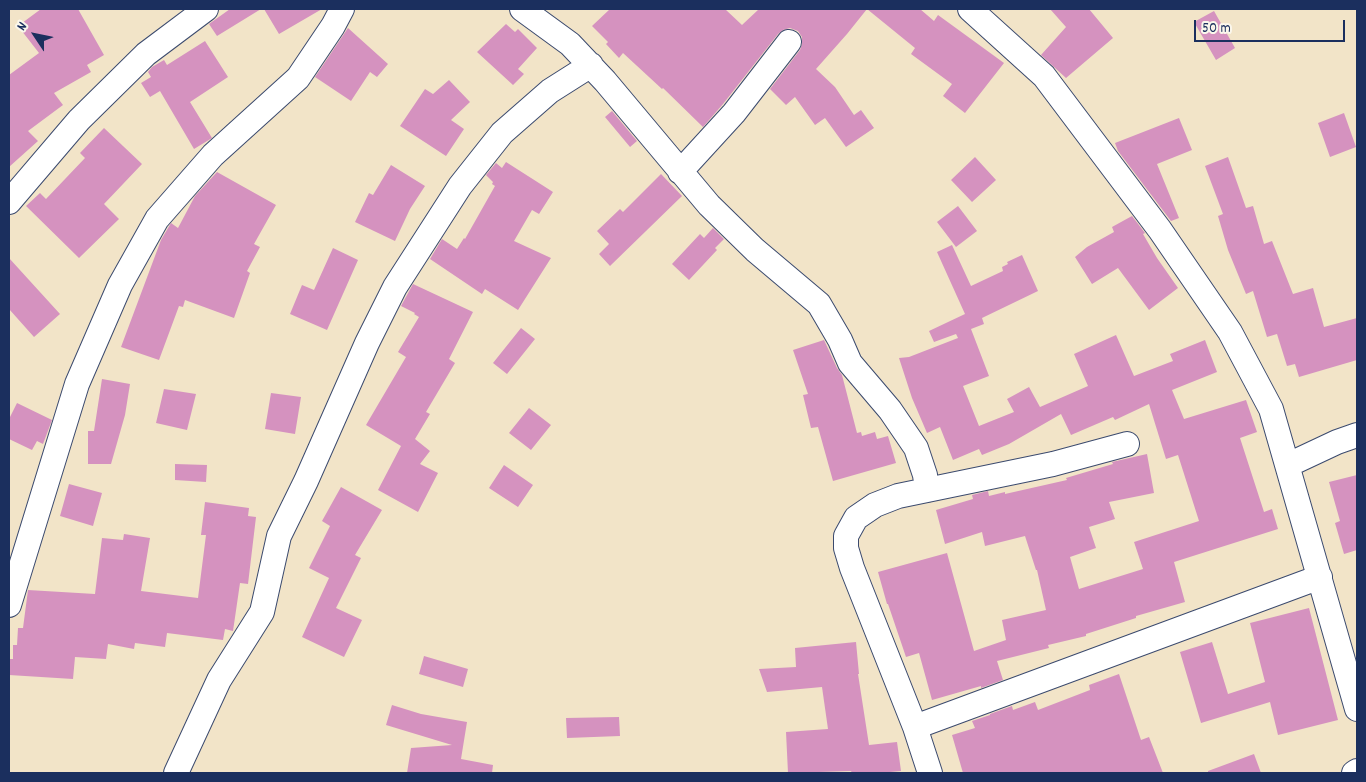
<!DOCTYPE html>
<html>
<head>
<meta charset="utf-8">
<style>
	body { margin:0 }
	#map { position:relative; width:1366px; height:782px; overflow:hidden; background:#f2e4c8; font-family:Dekko,sans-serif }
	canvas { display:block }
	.frame { position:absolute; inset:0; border:10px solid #1b2f5e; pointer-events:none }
	.north { position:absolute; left:10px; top:10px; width:50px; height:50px; -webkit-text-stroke:4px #fbf7ec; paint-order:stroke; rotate:304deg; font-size:14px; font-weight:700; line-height:20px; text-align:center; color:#1b2f5e }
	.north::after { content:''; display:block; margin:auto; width:18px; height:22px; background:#1b2f5e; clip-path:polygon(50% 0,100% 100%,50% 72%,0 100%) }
	.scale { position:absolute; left:1194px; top:20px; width:151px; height:22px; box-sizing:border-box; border:2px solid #1b2f5e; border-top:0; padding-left:6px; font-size:15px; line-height:18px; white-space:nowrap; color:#1b2f5e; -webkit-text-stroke:4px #fbf7ec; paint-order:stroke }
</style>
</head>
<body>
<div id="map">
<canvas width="1366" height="782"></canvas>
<div class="frame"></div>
<div class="north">N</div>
<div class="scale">50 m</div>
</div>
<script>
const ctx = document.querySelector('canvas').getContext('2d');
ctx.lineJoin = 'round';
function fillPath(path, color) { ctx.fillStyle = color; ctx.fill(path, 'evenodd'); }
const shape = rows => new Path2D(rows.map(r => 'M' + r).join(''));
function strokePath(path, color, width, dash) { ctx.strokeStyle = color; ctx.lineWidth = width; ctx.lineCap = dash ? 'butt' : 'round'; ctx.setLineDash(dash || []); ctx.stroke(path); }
fillPath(shape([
	[41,9,78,9,104,55,87,65,91,72,54,93,63,105,28,131,38,141,9,167,9,75,39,53,18,26],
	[230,9,261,9,217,36,209,24],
	[264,9,322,9,279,34],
	[610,9,725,9,742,25,759,9,867,9,847,34,816,69,835,87,854,115,861,110,874,128,846,147,825,118,815,125,795,97,786,105,770,89,800,50,802,44,802,37,798,31,790,28,783,30,778,34,723,104,703,127,663,88,662,89,623,53,619,58,606,44,608,42,592,26],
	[867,9,920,9,934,21,938,15,1004,63,965,113,943,96,952,84,911,54,915,48],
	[1050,9,1089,9,1113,38,1066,78,1041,55,1066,27],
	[1214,11,1235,48,1216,60,1194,22],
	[506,24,515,32,518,29,537,48,518,69,524,74,513,85,477,52],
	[348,28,388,64,377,77,370,72,351,101,315,77],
	[205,41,228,77,190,102,212,138,194,149,160,91,150,97,141,83,151,77,148,72,152,67,164,60,167,65],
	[449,80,470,102,451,120,464,129,446,156,400,126,425,89,433,94],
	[612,111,637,141,630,147,605,117],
	[1344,113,1356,147,1330,157,1318,123],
	[1179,118,1192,150,1157,164,1179,218,1171,221,1118,151,1115,143],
	[104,128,142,164,104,204,119,219,79,258,26,206,40,193,46,199,85,158,80,153],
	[975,157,996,180,972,202,951,180],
	[1228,157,1246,208,1253,206,1264,244,1272,241,1293,294,1313,288,1324,327,1357,318,1357,360,1299,377,1295,364,1287,366,1277,334,1267,337,1253,291,1246,294,1228,250,1218,216,1223,214,1205,166],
	[506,162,553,192,539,214,532,210,514,241,551,258,518,310,485,289,482,294,430,259,442,239,457,249,464,238,465,239,495,186,492,184,493,182,486,175,496,163,502,168],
	[391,165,425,186,410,209,395,241,355,222,369,193,373,195],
	[217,172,276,205,254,244,260,247,247,271,250,273,234,318,185,300,183,307,179,306,159,360,121,347,161,240,171,223,178,228,195,196],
	[661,174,682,196,610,266,599,254,609,244,597,231,620,209,623,212],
	[958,206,977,231,956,247,937,222],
	[1132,216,1145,233,1143,234,1157,258,1178,288,1149,310,1118,268,1092,284,1075,257,1087,247,1114,232,1112,227],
	[713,228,724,239,715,248,717,250,689,280,672,264,700,234,704,238],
	[952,245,971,286,1003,271,1002,267,1008,264,1007,262,1022,255,1038,291,982,318,984,324,971,329,989,376,963,386,979,426,1014,412,1007,399,1029,387,1040,407,1088,386,1074,354,1116,335,1134,376,1173,361,1170,354,1205,340,1217,372,1172,390,1184,419,1246,400,1257,432,1240,438,1264,512,1272,509,1278,529,1174,562,1185,602,1136,616,1136,618,1086,634,1086,636,1048,645,1049,648,997,661,1003,680,981,688,981,686,932,700,919,653,906,657,888,604,887,604,878,572,947,553,974,651,1006,640,1002,620,1046,610,1037,570,1036,570,1025,536,985,546,982,532,945,544,936,510,973,499,972,495,988,491,989,496,1005,492,1005,494,1067,480,1066,478,1113,464,1112,462,1147,454,1154,493,1109,502,1115,519,1089,527,1096,548,1070,557,1079,589,1143,569,1134,542,1199,521,1178,455,1166,459,1149,404,1115,420,1113,417,1071,435,1061,414,1009,444,982,455,979,449,953,460,940,427,927,433,912,398,899,358,909,357,958,338,956,334,934,342,929,331,965,314,937,252],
	[333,248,358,260,327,330,290,314,302,285,314,290],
	[9,258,60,314,34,337,9,309],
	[413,284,473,312,449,359,455,363,426,412,430,414,415,439,430,451,420,464,438,473,418,512,378,490,401,446,366,425,406,357,398,352,419,317,414,314,415,313,401,306],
	[521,328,535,339,507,374,493,363],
	[824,340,837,368,842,375,857,433,861,432,862,436,875,432,877,439,888,436,896,463,833,481,818,427,811,428,803,395,808,394,793,350],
	[102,379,130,384,125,415,111,464,88,464,88,431,94,431],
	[164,389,196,394,187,430,156,423],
	[271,393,301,397,295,434,265,429],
	[17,403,52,420,43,444,37,441,32,450,9,439,9,419],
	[529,408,551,425,531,450,509,433],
	[175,464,207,465,206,482,175,480],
	[504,465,533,485,518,507,489,488],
	[1357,475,1357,550,1344,554,1335,523,1340,521,1329,482],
	[69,484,102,493,93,526,60,516],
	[341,487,382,510,355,555,361,558,336,608,362,620,344,657,302,637,329,578,309,568,330,526,322,521],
	[205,502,249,508,248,516,256,517,248,584,240,583,233,631,225,629,223,640,167,633,165,647,135,643,134,649,108,644,106,659,75,657,73,679,9,675,9,659,13,659,13,645,17,645,18,628,23,628,28,590,95,594,102,538,123,540,124,534,150,538,141,591,198,598,206,535,201,535],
	[1309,608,1338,720,1278,735,1270,702,1201,723,1180,652,1212,642,1228,694,1265,682,1250,623],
	[856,642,859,674,858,674,869,745,897,742,901,771,880,773,852,773,851,771,788,773,786,732,828,729,822,687,767,692,759,669,796,667,795,648],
	[424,656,468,669,463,687,419,674],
	[1119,674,1141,740,1149,737,1163,773,963,773,952,735,975,728,972,721,990,715,990,714,1012,706,1013,710,1035,702,1038,710,1090,690,1089,685],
	[392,705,421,714,467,722,461,759,493,765,492,773,407,773,411,748,452,745,386,725],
	[619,717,620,736,567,738,566,718],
	[1254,754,1261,773,1208,773,1208,771]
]), '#d592bf');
const street = shape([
	[522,9,570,44,605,81,709,205,755,250,819,304,840,340,850,363,890,410,916,448,925,475,927,490],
	[970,9,1044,76,1160,230,1230,332,1271,409,1357,709],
	[680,172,734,113,789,42],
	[9,202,79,120,146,54,206,9],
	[1288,465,1337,442,1357,435],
	[9,605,77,384,120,285,157,219,213,155,298,78,333,26,342,9],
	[915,727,1320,577],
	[176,773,219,680,262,612,279,536,306,481,367,343,395,287,460,186,502,133,550,91,591,65],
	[930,773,915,727,852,568,846,548,846,536,856,518,875,505,898,496,1053,464,1127,444],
	[1354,773,1357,771]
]);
strokePath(street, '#3b4a6e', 26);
strokePath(street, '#fff', 24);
</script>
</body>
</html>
